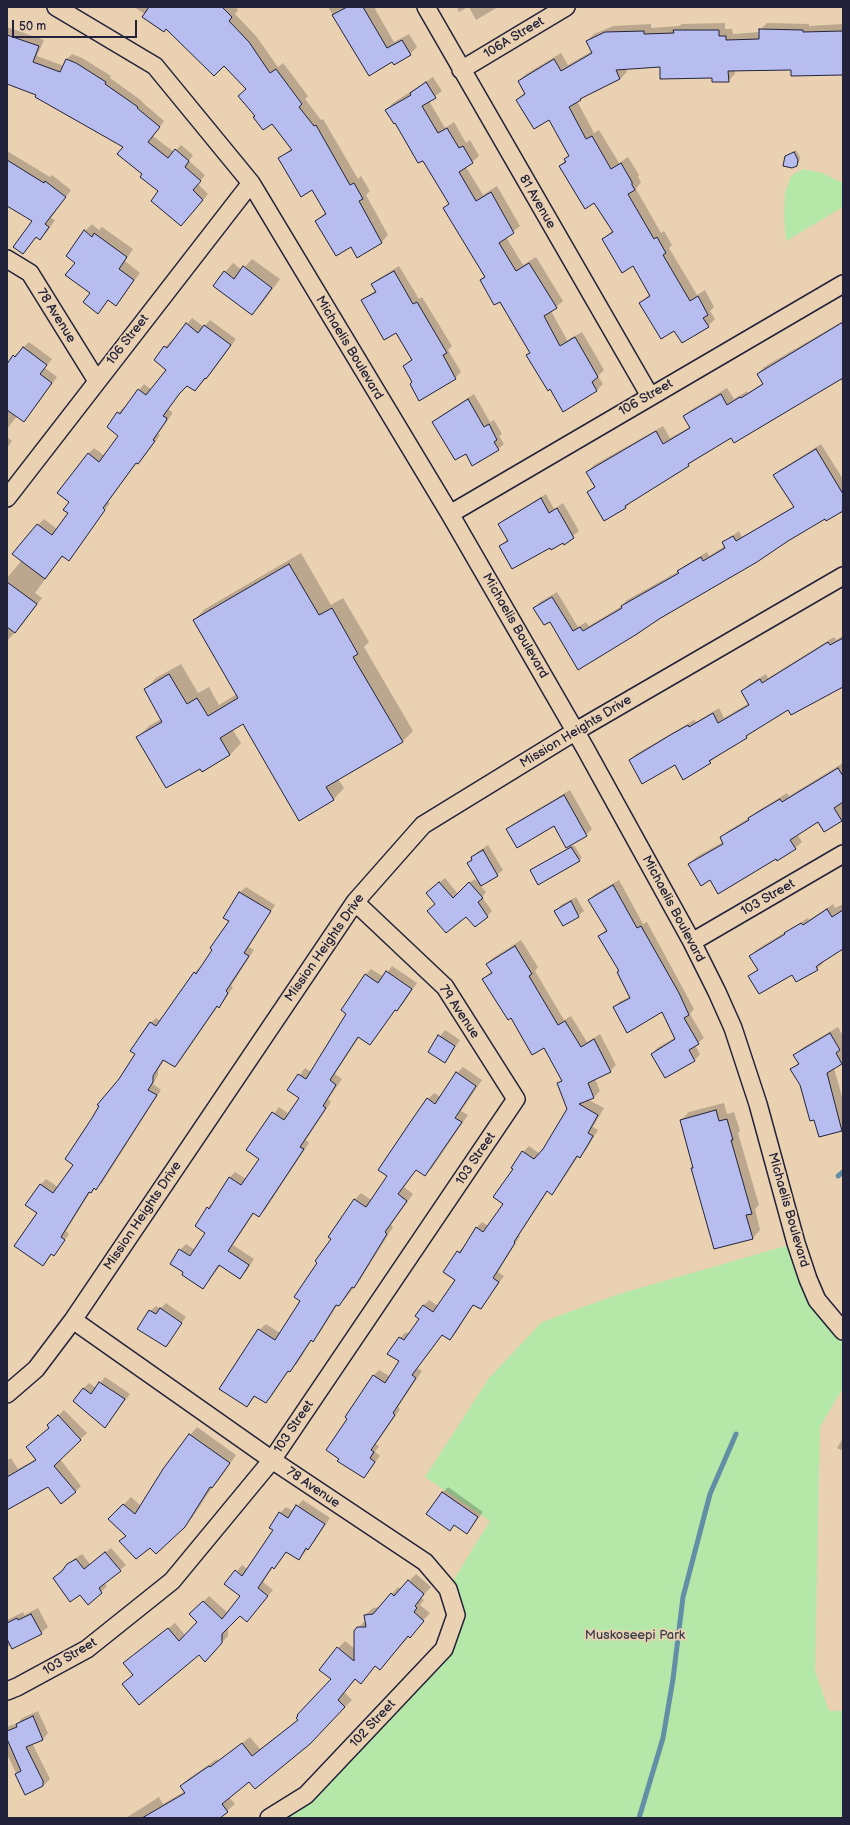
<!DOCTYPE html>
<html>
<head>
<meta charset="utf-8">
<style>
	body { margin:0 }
	#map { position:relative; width:850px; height:1825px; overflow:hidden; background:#ead1b2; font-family:"Balsamiq Sans",sans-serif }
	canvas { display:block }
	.frame { position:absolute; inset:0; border:8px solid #22223b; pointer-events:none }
	.scale { position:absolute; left:12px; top:20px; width:125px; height:18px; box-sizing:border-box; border:2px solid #22223b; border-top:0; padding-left:5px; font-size:12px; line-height:14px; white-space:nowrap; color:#22223b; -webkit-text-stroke:3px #ead1b2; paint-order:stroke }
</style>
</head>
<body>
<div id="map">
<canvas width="850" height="1825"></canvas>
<div class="frame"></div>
<div class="scale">50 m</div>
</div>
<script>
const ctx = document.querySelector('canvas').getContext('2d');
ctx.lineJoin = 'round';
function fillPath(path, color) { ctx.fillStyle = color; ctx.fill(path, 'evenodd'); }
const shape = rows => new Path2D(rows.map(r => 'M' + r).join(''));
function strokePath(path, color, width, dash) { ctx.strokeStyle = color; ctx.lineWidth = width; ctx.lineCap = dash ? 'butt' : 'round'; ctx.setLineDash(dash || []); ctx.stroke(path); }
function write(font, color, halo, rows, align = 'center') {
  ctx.font = font + ' "Balsamiq Sans",sans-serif'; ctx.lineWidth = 3.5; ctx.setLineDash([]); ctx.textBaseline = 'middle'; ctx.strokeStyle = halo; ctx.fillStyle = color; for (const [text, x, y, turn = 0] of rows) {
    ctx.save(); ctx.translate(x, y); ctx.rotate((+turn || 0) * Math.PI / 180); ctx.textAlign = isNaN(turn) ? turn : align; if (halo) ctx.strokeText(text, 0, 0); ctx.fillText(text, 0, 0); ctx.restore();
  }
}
fillPath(shape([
	[803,169,822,173,843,183,843,207,786,241,784,215,785,193,791,176],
	[796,1243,843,1331,843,1388,820,1427,815,1671,829,1711,843,1711,843,1818,269,1818,306,1795,444,1649,456,1615,448,1589,490,1521,425,1477,489,1378,542,1322,619,1294]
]), '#b4e7a8');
fillPath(shape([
	[134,7,236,7,238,10,235,14,256,36,278,67,283,63,308,96,305,99,321,120,323,119,358,179,361,176,370,191,366,195,388,235,382,242,357,256,351,246,316,221,326,212,313,189,279,159,292,148,272,122,256,116,247,88,224,65],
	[328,7,378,7,375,9,394,42,409,34,417,47,410,54,393,61,369,74],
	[457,7,468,7,459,12],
	[469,7,498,7,476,20],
	[725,23,725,29,732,29,733,34,760,32,760,30,767,23,809,24,809,26,843,24,843,75,792,69,735,69,735,74,728,81,661,66,626,69,627,72,620,79,583,96,577,101,594,133,599,130,619,163,628,157,639,175,638,177,641,182,636,189,661,233,664,231,672,245,669,248,697,295,705,290,714,307,710,311,715,319,708,326,675,329,640,303,650,294,633,265,603,239,613,230,595,202,560,166,569,155,549,119,517,100,525,92,519,81,526,74,561,53,568,65,592,51,587,41,594,34,613,26,651,24,651,28,679,26,682,24],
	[7,27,44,40,37,56,64,66,66,60,72,54,82,58,111,76,110,78,142,101,142,102,164,121,153,136,174,152,181,145,193,155,189,161,205,175,198,184,208,194,187,219,144,174,124,147,37,95,7,83],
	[433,77,442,91,429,101,445,128,454,122,466,143,470,140,479,156,466,167,483,195,497,186,520,226,506,237,523,265,536,257,563,301,551,311,567,340,582,332,604,370,598,376,603,384,596,391,551,388,528,355,531,352,500,301,481,280,485,276,444,208,449,203,423,159,386,110,393,103],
	[796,150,800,157,799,162,797,165,786,157],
	[7,151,50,177,52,175,71,190,51,218,55,220,47,232,40,238,37,236,23,253,33,221,7,205],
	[92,224,99,230,102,227,133,249,125,261,140,273,116,305,109,299,97,313,92,293,76,263,85,231],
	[252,259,280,279,261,305,252,314,225,272,233,263,242,270],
	[399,266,419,299,422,297,452,346,448,350,461,372,455,378,413,382,404,366,412,359,396,332,362,300,376,290,372,284,378,279],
	[192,318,204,327,210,320,236,339,212,372,195,390,187,384,185,386,168,409,172,412,172,414,158,434,160,435,144,457,138,463,136,462,108,502,110,503,74,553,63,555,35,593,42,598,21,626,7,641,7,578,22,560,38,525,44,519,57,529,69,513,71,502,88,454,94,448,105,456,120,436,118,413,124,407,125,408,144,384,152,390,168,370,155,360,165,347,171,341,173,342],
	[843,321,843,379,840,381,839,380,732,436,632,501,625,508,588,492,595,486,588,472,594,465,663,426,670,438,690,427,684,416,691,410,727,388,734,399,747,391,748,393,763,383,758,374,764,367],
	[29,342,52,359,45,368,57,377,29,415,24,420,17,416,7,429,7,363],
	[474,394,490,422,494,420,502,434,499,436,504,444,498,449,466,452,433,422,439,417],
	[7,437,12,441,7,448],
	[821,444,843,479,843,510,826,517,578,668,550,620,534,608,540,602,557,592,578,627,586,622,589,626,622,606,627,600,679,571,684,566,707,552,709,556,725,546,723,542,739,531,742,537,795,506,775,475,780,470],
	[546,494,554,509,563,503,579,531,564,543,563,542,550,547,500,546,508,539,500,524,505,519],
	[301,553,331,605,343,598,369,642,364,647,413,731,402,742,338,779,344,788,333,800,243,723,232,729,241,743,230,755,200,767,138,737,149,726,161,719,145,690,156,678,181,664,198,693,209,687,219,705,237,694,194,620,205,609],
	[843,636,843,686,788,709,752,731,746,737,716,757,710,762,675,763,630,760,636,754,679,729,694,720,696,722,719,708,724,718,749,703,742,691,748,685,766,674,768,678,834,637,836,640],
	[843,763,843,819,824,830,819,821,797,834,802,842,795,848,776,858,710,879,689,864,696,857,723,842,721,838,728,831,749,818,756,812,787,793,789,796],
	[570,790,592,829,586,835,567,847,554,825,508,829,513,824],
	[488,845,503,870,497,875,480,885,486,892,482,897,492,911,487,916,466,915,436,903,432,888,445,878,458,894,474,879,481,884,468,863,477,852],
	[574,845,582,858,538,884,534,868],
	[619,880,643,924,647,922,654,935,694,1009,690,1014,704,1038,695,1045,700,1054,695,1060,665,1077,652,1054,657,1048,676,1037,663,1010,614,1008,619,1002,631,996,620,970,599,936,607,929,590,900,595,894],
	[246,887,275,905,249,947,254,950,231,986,233,987,224,1001,218,1006,180,1061,175,1066,165,1059,158,1070,158,1075,153,1084,161,1090,102,1183,91,1191,66,1231,69,1234,59,1249,54,1254,52,1253,43,1264,39,1213,40,1185,46,1179,58,1187,75,1164,120,1079,136,1054,150,1023,156,1018,161,1021,194,973,200,967,201,968,230,921,224,917,240,892],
	[576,897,584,911,578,916,556,911,561,905],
	[833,904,835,908,843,904,843,948,822,962,823,963,817,969,792,973,749,976,758,969,751,956,756,950,792,928,808,918,809,920],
	[521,940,538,967,535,971,564,1020,571,1016,587,1042,600,1034,616,1065,610,1071,595,1079,600,1091,594,1097,587,1099,604,1108,593,1127,598,1130,586,1150,580,1156,579,1155,558,1187,552,1193,548,1191,519,1235,520,1236,498,1272,504,1276,486,1302,480,1308,474,1304,456,1333,450,1339,443,1334,417,1368,422,1371,398,1407,400,1409,376,1444,379,1446,375,1452,380,1456,364,1477,340,1458,348,1418,373,1376,379,1370,391,1377,401,1361,400,1338,406,1332,409,1334,420,1319,423,1306,429,1300,438,1306,457,1280,445,1272,458,1252,465,1246,476,1228,482,1222,488,1226,504,1203,514,1169,523,1152,529,1146,540,1154,568,1109,558,1084,563,1079,545,1047,511,1017,483,979,492,971,487,964,493,958],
	[392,966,417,983,403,1004,397,1010,396,1009,370,1044,359,1037,335,1074,342,1079,328,1099,331,1102,306,1140,309,1143,265,1210,259,1216,254,1213,233,1245,254,1259,246,1272,240,1278,221,1265,203,1288,184,1272,180,1250,186,1244,195,1250,207,1232,207,1208,214,1202,229,1178,235,1172,246,1179,260,1158,248,1149,279,1107,289,1114,300,1097,288,1090,305,1068,311,1072,348,1014,342,1010,366,974,371,969,384,977],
	[838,1027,843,1036,843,1062,834,1068,843,1100,843,1128,820,1136,801,1084,792,1070,799,1062,795,1056,802,1048],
	[445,1030,460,1040,445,1061,429,1051],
	[463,1067,482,1080,461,1111,468,1115,432,1168,425,1175,417,1169,404,1187,413,1194,391,1225,393,1227,360,1280,345,1299,338,1304,319,1334,312,1340,297,1364,289,1370,272,1396,266,1402,256,1395,247,1406,259,1330,266,1324,280,1333,301,1300,319,1263,354,1200,361,1193,371,1200,388,1175,428,1099,434,1093,441,1097,457,1073],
	[724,1103,727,1114,734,1112,740,1131,738,1133,759,1205,755,1209,760,1230,753,1238,714,1248,692,1168,694,1167,681,1120,689,1112],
	[166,1303,186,1317,165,1346,150,1311,156,1306,160,1309],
	[105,1377,130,1394,105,1427,83,1389,89,1383,96,1388],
	[64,1410,87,1433,60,1459,81,1486,75,1492,48,1486,7,1509,7,1460,11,1458,18,1469,36,1459,27,1447,50,1427,49,1425],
	[197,1427,236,1455,219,1480,213,1486,192,1518,184,1526,150,1546,121,1541,127,1535,110,1519,131,1497,141,1506,190,1435],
	[843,1438,843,1451,837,1448],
	[448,1487,483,1512,467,1533,455,1525,450,1529,442,1493],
	[303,1500,330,1518,314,1542,299,1559,287,1551,280,1561,273,1567,263,1582,273,1590,253,1614,240,1615,228,1627,228,1636,211,1654,199,1654,123,1684,134,1674,124,1663,175,1623,185,1635,198,1622,191,1614,209,1596,228,1613,241,1596,226,1584,242,1565,247,1569,274,1529,280,1513,286,1507,293,1511],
	[111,1548,126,1565,104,1583,107,1586,101,1592,80,1593,54,1578,74,1559,82,1554,90,1564],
	[416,1574,431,1587,421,1598,424,1600,420,1605,430,1613,380,1669,376,1665,361,1682,356,1679,344,1692,352,1700,318,1735,249,1781,229,1797,235,1804,219,1818,126,1818,159,1797,163,1804,185,1791,181,1786,188,1779,217,1759,218,1761,250,1737,260,1749,299,1719,333,1679,338,1648,345,1641,355,1649,358,1628,366,1620,365,1615,373,1608,380,1607,398,1587,401,1589],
	[38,1608,48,1627,41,1633,7,1647,7,1620,23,1612,24,1615],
	[38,1711,48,1733,43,1739,32,1743,50,1779,44,1785,26,1794,7,1754,7,1727,18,1723,22,1718]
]), '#0003');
strokePath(shape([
	[838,1176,843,1172],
	[639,1818,663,1738,673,1679,683,1597,710,1494,736,1434]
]), '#628ea6', 5);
const building = shape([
	[149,7,222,7,232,17,229,21,249,42,270,73,276,69,302,104,299,107,314,126,316,125,350,185,354,183,363,199,359,201,382,243,357,258,351,247,336,256,315,221,326,214,312,190,301,197,278,158,292,150,272,124,263,130,253,117,255,116,238,96,246,89,224,66,214,76,166,29,164,32,142,17,149,7],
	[347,7,363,7,387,48,402,40,411,55,394,65,392,62,369,76,332,15,347,7],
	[759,29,803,30,803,32,843,31,843,75,791,76,791,70,728,71,729,82,712,82,712,78,660,79,660,67,616,70,620,79,580,99,581,100,569,107,586,139,592,136,611,169,621,163,632,182,632,185,635,190,628,194,629,196,654,239,657,237,666,253,663,255,690,301,698,296,708,315,703,318,709,327,682,343,674,331,661,339,639,303,650,296,633,266,622,273,602,239,613,232,594,203,585,209,559,166,566,162,564,159,569,156,549,120,534,129,516,100,525,94,518,81,554,59,561,71,592,53,586,41,605,32,644,31,644,34,674,33,673,30,719,30,719,36,726,36,726,40,759,39,759,29],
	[7,35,39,46,33,62,60,72,66,59,76,63,106,82,105,84,138,107,137,108,160,127,148,142,168,158,175,149,189,161,185,167,201,181,193,190,203,200,181,226,151,201,158,191,140,177,142,174,117,154,123,147,35,97,36,95,7,84,7,35],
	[426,82,436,98,422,106,438,133,447,128,459,148,463,146,473,163,459,172,476,201,491,192,514,233,499,243,516,271,529,263,557,308,544,316,560,346,575,337,598,377,592,382,597,391,563,412,550,389,548,391,526,355,530,353,500,302,494,305,480,280,485,277,443,208,449,204,423,161,418,163,395,123,394,124,385,110,411,95,410,93,426,82],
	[794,152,798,160,797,166,792,168,783,166,785,156,794,152],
	[7,160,44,183,45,181,66,197,45,224,49,227,40,240,36,237,23,254,13,247,32,221,7,206,7,160],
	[84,230,92,237,94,233,127,257,119,269,134,280,116,306,108,300,98,314,83,302,90,293,65,275,75,263,66,256,84,230],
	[243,266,272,288,252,315,213,286,224,271,234,279,243,266],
	[394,271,413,304,417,302,447,353,443,355,456,379,419,401,410,384,412,382,403,366,412,360,396,333,384,340,361,300,376,292,371,284,394,271],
	[843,322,843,378,734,443,731,438,688,464,689,466,625,506,626,508,604,521,587,492,595,487,586,472,656,431,663,444,690,428,683,416,721,394,727,405,740,397,741,398,763,384,757,374,843,322],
	[186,323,198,333,204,325,231,345,206,379,205,378,195,391,187,386,180,393,163,416,167,418,166,421,153,440,155,441,138,464,136,463,103,508,105,510,69,561,62,556,45,579,12,554,37,524,52,535,68,513,63,510,69,502,57,493,88,453,99,462,118,436,107,427,117,412,120,414,138,389,146,395,166,370,154,360,164,346,167,348,186,323],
	[23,347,47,365,40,374,52,383,24,422,7,410,7,364,13,355,15,357,23,347],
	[468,399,484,427,489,424,497,440,494,442,499,450,472,466,466,454,455,460,432,422,468,399],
	[816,449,843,494,843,511,826,521,825,519,788,541,757,562,659,619,637,634,578,670,550,622,544,625,533,608,552,597,573,631,580,627,583,631,622,608,621,606,679,573,677,571,701,557,703,561,725,548,722,542,733,536,736,541,794,507,773,475,816,449],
	[541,498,549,513,557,508,574,538,564,545,563,543,551,550,550,548,512,569,499,546,508,541,498,524,541,498],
	[289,564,319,615,332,608,358,654,353,657,403,742,326,787,334,800,299,821,243,724,220,738,230,755,202,772,200,769,166,788,136,737,162,722,144,689,169,674,187,704,197,698,208,716,238,698,193,620,289,564],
	[7,582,37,604,15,633,7,627,7,582],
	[843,638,843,687,791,715,788,710,746,736,747,738,709,761,711,763,683,780,675,765,642,784,629,760,672,734,688,725,689,727,713,713,718,723,749,705,741,691,760,679,762,683,828,642,830,645,843,638],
	[838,768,843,776,843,802,834,808,842,821,824,832,818,822,790,840,796,849,777,861,776,859,718,894,710,880,701,886,688,864,723,844,720,837,749,820,748,818,780,799,782,802,838,768],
	[564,795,587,836,566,848,554,826,517,848,506,829,564,795],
	[571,847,580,861,538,885,530,870,571,847],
	[483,850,498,876,481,886,467,863,472,860,471,857,483,850],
	[439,882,453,898,469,882,483,898,478,902,488,917,475,927,466,917,446,933,427,911,435,904,426,893,439,882],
	[613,885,637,928,641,926,679,993,689,1015,684,1018,699,1044,689,1050,695,1061,665,1078,651,1054,675,1039,662,1012,627,1033,613,1007,630,998,617,972,619,971,598,936,607,931,588,900,613,885],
	[239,892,271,911,244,953,249,956,226,991,228,993,219,1008,217,1006,175,1067,163,1060,153,1076,153,1082,148,1090,157,1095,96,1190,94,1188,91,1193,89,1192,61,1237,65,1240,54,1256,51,1254,43,1266,14,1246,37,1213,25,1205,40,1184,53,1193,73,1165,65,1159,92,1118,99,1106,97,1105,119,1079,135,1054,130,1051,150,1022,156,1026,194,972,196,974,212,950,210,948,229,921,223,918,239,892],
	[571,901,579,917,563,926,554,911,571,901],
	[827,909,832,917,843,910,843,949,818,965,816,967,818,970,796,982,792,975,759,994,748,976,758,970,749,956,785,934,784,933,801,923,803,925,827,909],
	[515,946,532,974,529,976,558,1025,565,1021,581,1047,594,1039,611,1072,588,1083,594,1098,579,1104,598,1115,588,1133,593,1136,580,1158,577,1156,552,1195,547,1191,514,1242,515,1243,493,1278,499,1282,481,1309,473,1305,450,1340,442,1335,412,1375,416,1378,393,1413,395,1415,371,1450,374,1452,370,1458,375,1462,364,1478,337,1461,339,1459,326,1450,347,1419,345,1417,373,1375,385,1383,399,1361,387,1354,399,1337,404,1340,419,1319,415,1316,423,1305,433,1312,455,1280,443,1272,457,1251,460,1253,476,1227,483,1232,503,1204,493,1197,513,1169,511,1168,522,1151,534,1159,543,1149,567,1109,557,1083,562,1081,544,1048,532,1055,511,1018,508,1020,482,979,492,973,486,964,515,946],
	[386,971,412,989,397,1011,395,1010,370,1045,358,1037,330,1080,336,1085,323,1106,326,1108,300,1147,304,1149,259,1217,253,1213,228,1251,249,1265,240,1279,219,1265,203,1289,182,1275,183,1272,170,1264,179,1249,190,1256,205,1233,195,1226,207,1207,209,1209,229,1177,241,1185,259,1159,246,1150,272,1112,284,1120,299,1098,287,1090,298,1074,306,1079,346,1014,341,1010,365,974,378,983,386,971],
	[830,1033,840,1050,836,1053,842,1064,827,1073,842,1131,819,1137,814,1120,810,1121,800,1085,790,1069,799,1064,793,1055,830,1033],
	[438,1035,455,1046,445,1063,428,1052,438,1035],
	[456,1072,476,1086,455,1118,462,1122,425,1176,416,1170,398,1194,407,1201,385,1232,387,1234,354,1288,352,1287,339,1306,336,1305,313,1342,311,1340,290,1372,288,1371,266,1403,254,1396,247,1407,219,1389,258,1329,275,1340,300,1301,294,1297,317,1263,315,1261,331,1239,328,1237,354,1199,366,1207,387,1176,378,1170,409,1124,427,1098,435,1104,456,1072],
	[716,1110,719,1121,727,1119,733,1140,731,1140,752,1214,746,1215,753,1239,714,1249,691,1168,693,1168,680,1120,716,1110],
	[160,1308,182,1323,166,1347,137,1329,149,1310,156,1314,160,1308],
	[99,1382,125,1399,105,1428,73,1401,83,1388,91,1394,99,1382],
	[58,1415,81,1440,54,1466,76,1492,61,1504,48,1487,7,1510,7,1477,36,1460,26,1447,49,1428,47,1425,58,1415],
	[189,1434,230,1463,212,1488,210,1487,185,1527,156,1554,150,1548,136,1559,119,1541,126,1536,108,1519,123,1504,135,1514,163,1469,189,1434],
	[442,1492,478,1517,467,1534,454,1525,450,1531,426,1514,442,1492],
	[296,1505,325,1524,308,1550,306,1548,299,1560,286,1552,274,1569,272,1567,258,1588,268,1596,247,1622,240,1616,222,1634,222,1643,205,1662,199,1655,139,1705,122,1684,133,1675,123,1663,168,1628,179,1641,197,1622,189,1614,203,1601,222,1619,240,1596,224,1584,235,1570,242,1576,273,1530,269,1528,279,1512,288,1518,296,1505],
	[105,1552,121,1571,99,1588,102,1593,88,1605,80,1595,70,1602,53,1578,62,1571,67,1564,76,1559,84,1569,105,1552],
	[408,1580,424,1594,415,1606,417,1608,414,1612,424,1621,410,1638,408,1636,380,1670,375,1666,361,1684,355,1679,338,1700,345,1707,310,1744,255,1789,249,1782,222,1804,228,1812,220,1818,142,1818,185,1793,180,1786,209,1766,210,1767,242,1743,252,1756,298,1720,296,1718,298,1716,297,1715,331,1679,319,1670,337,1647,354,1661,354,1631,357,1627,366,1627,364,1615,373,1614,391,1593,394,1596,408,1580],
	[31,1614,42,1634,12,1649,7,1639,7,1623,17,1618,18,1620,31,1614],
	[33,1716,43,1740,26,1747,43,1781,43,1786,25,1795,15,1774,21,1771,7,1739,7,1731,17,1727,16,1724,33,1716]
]);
fillPath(building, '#b7bdee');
strokePath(building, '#22223b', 1);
const minor = shape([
	[56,7,155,66,251,183,450,514,585,748,692,942,717,992,733,1028,758,1104,796,1243,808,1279,817,1300,843,1331],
	[426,7,650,396],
	[461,70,566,7],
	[7,259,30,273,97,381],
	[7,498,251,183],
	[450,514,843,284],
	[692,942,843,854],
	[73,1320,272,1460,425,1562,448,1589,456,1615,444,1649,306,1795,269,1818],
	[7,1394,36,1369,73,1320,355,902,423,825,576,731,843,576],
	[7,1691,17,1687,87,1649,172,1581,272,1460,516,1099,445,987,355,902]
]);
strokePath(minor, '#22223b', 20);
strokePath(minor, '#ead1b2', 17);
write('13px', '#22223b', '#ead1b2', [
	["106A Street",514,38,-31],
	["81 Avenue",537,202,60],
	["78 Avenue",56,316,58],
	["106 Street",128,340,-52],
	["Michaelis Boulevard",349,348,59],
	["106 Street",646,398,-30],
	["Michaelis Boulevard",515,626,60],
	["Mission Heights Drive",576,732,-31],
	["103 Street",768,898,-30],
	["Michaelis Boulevard",673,909,62],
	["Mission Heights Drive",325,948,-55],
	["79 Avenue",459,1012,56],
	["103 Street",476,1159,-56],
	["Michaelis Boulevard",788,1210,74],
	["Mission Heights Drive",143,1216,-56],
	["103 Street",294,1427,-56],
	["78 Avenue",313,1488,34],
	["103 Street",70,1657,-31],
	["102 Street",373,1724,-47]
]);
write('13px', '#38404b', '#ead1b2', [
	["Muskoseepi Park",635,1636]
]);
</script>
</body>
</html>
